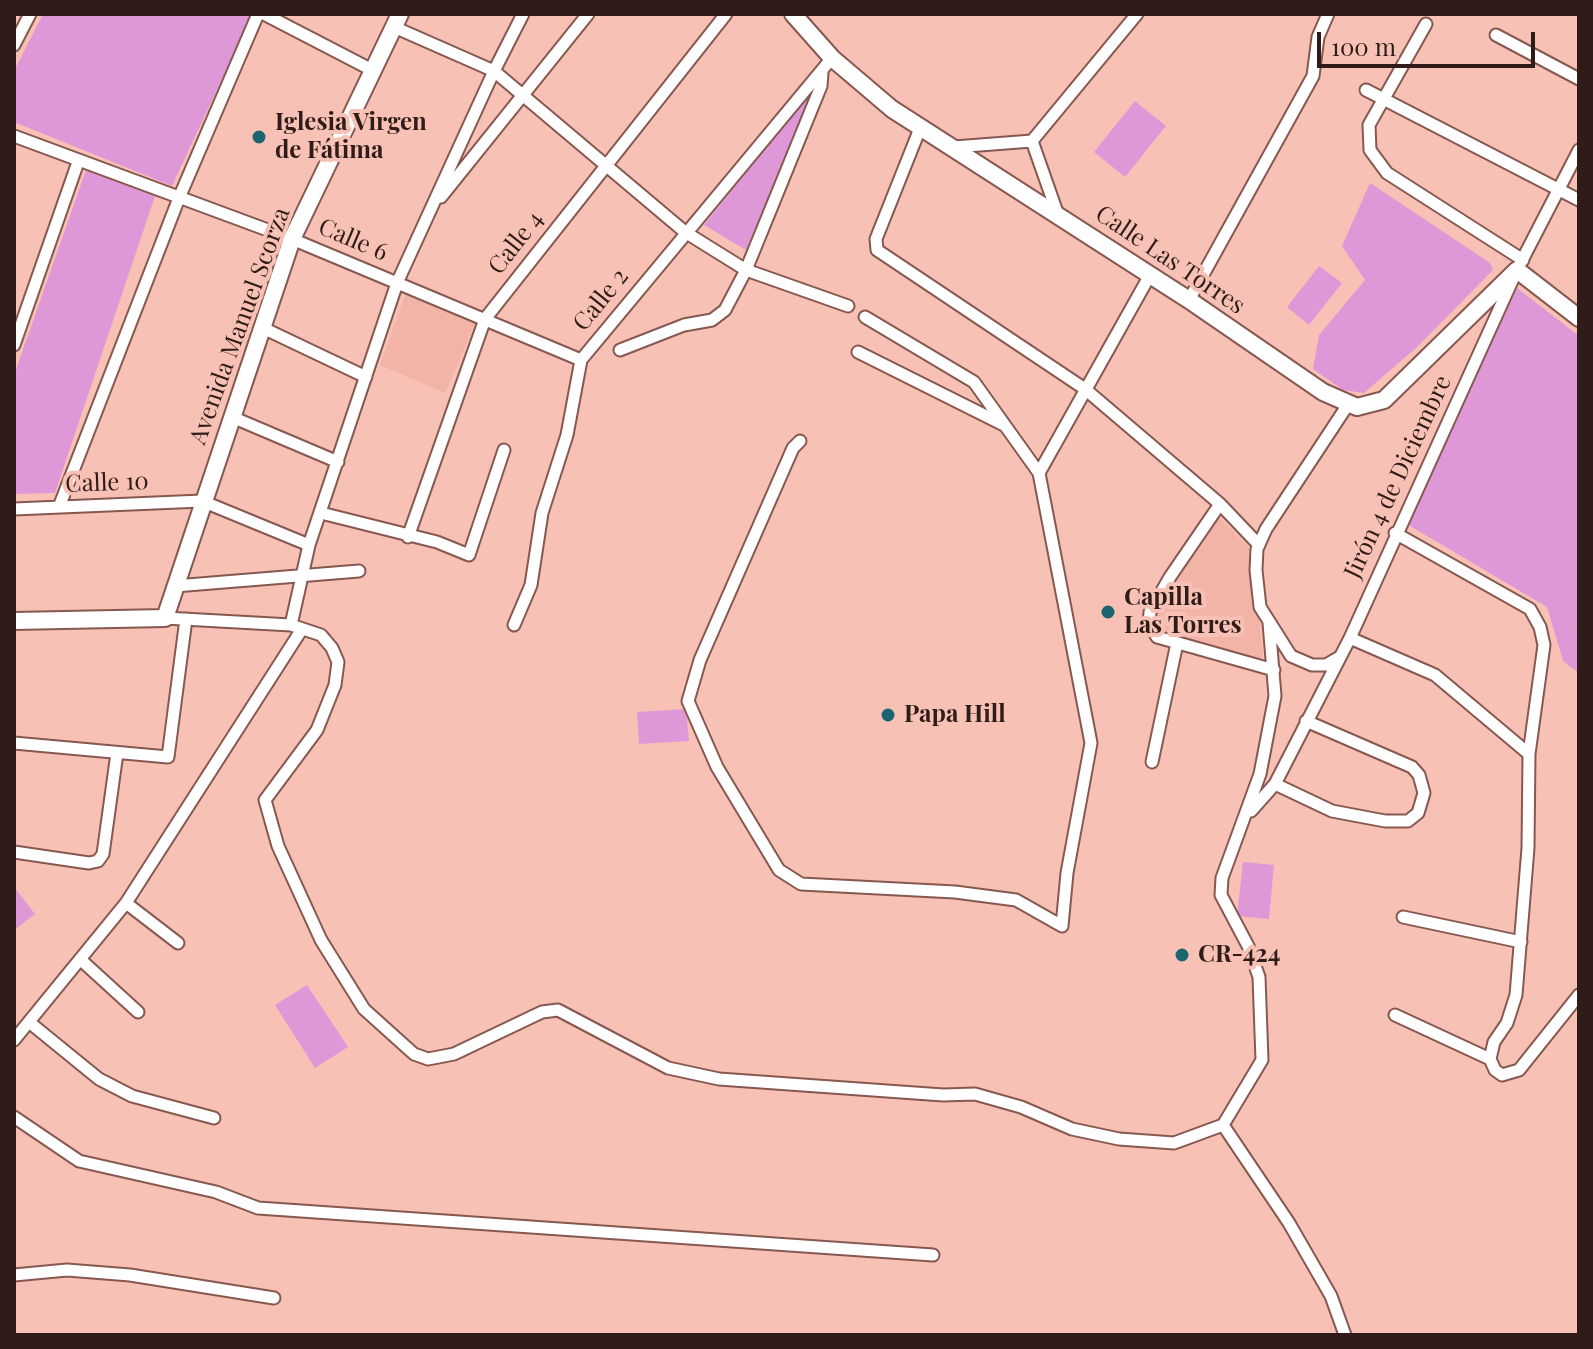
<!DOCTYPE html>
<html>
<head>
<meta charset="utf-8">
<style>
	body { margin:0 }
	#map { position:relative; width:1593px; height:1349px; overflow:hidden; background:#f8c1b6; font-family:"Playfair Display",serif }
	canvas { display:block }
	.frame { position:absolute; inset:0; border:16px solid #2f1c18; pointer-events:none }
	.scale { position:absolute; left:1317px; top:32px; width:218px; height:36px; box-sizing:border-box; border:4px solid #2f1c18; border-top:0; padding-left:10px; font-size:24px; line-height:28px; white-space:nowrap; color:#2f1c18; -webkit-text-stroke:6px #f8c1b6; paint-order:stroke }
</style>
</head>
<body>
<div id="map">
<canvas width="1593" height="1349"></canvas>
<div class="frame"></div>
<div class="scale">100 m</div>
</div>
<script>
const ctx = document.querySelector('canvas').getContext('2d');
ctx.lineJoin = 'round';
function fillPath(path, color) { ctx.fillStyle = color; ctx.fill(path, 'evenodd'); }
const shape = rows => new Path2D(rows.map(r => 'M' + r).join(''));
function strokePath(path, color, width, dash) { ctx.strokeStyle = color; ctx.lineWidth = width; ctx.lineCap = dash ? 'butt' : 'round'; ctx.setLineDash(dash || []); ctx.stroke(path); }
function write(font, color, halo, rows, align = 'center') {
  ctx.font = font + ' "Playfair Display",serif'; ctx.lineWidth = 8; ctx.setLineDash([]); ctx.textBaseline = 'middle'; ctx.strokeStyle = halo; ctx.fillStyle = color; for (const [text, x, y, turn = 0] of rows) {
    ctx.save(); ctx.translate(x, y); ctx.rotate((+turn || 0) * Math.PI / 180); ctx.textAlign = isNaN(turn) ? turn : align; if (halo) ctx.strokeText(text, 0, 0); ctx.fillText(text, 0, 0); ctx.restore();
  }
}
fillPath(shape([
	[406,293,475,324,445,393,380,365],
	[1220,518,1251,550,1263,654,1260,662,1162,636,1153,616]
]), '#f3b4a8');
fillPath(shape([
	[43,14,245,14,251,17,172,186,14,122,14,71],
	[812,91,746,250,704,225],
	[1135,101,1166,126,1125,177,1094,152],
	[86,170,155,196,55,493,14,494,14,375],
	[1370,183,1490,263,1493,270,1417,347,1364,393,1343,390,1313,369,1319,335,1365,280,1342,246],
	[1319,266,1342,283,1309,325,1287,307],
	[1517,288,1579,336,1579,673,1563,661,1547,607,1405,523],
	[686,709,689,741,639,744,637,712],
	[1243,862,1274,865,1269,919,1237,916],
	[14,887,35,914,14,930],
	[307,985,348,1047,315,1068,275,1005]
]), '#df98d7');
const street = shape([
	[264,14,374,71],
	[1426,24,1369,125,1370,150,1387,173,1523,260],
	[394,27,494,71,685,232,746,270,848,306],
	[1496,35,1579,79],
	[14,45,30,14],
	[1366,90,1579,200],
	[921,126,876,239,877,250,1085,389,1220,504,1259,545],
	[14,136,292,239,581,360],
	[1032,141,1058,215],
	[954,147,1032,141,1137,14],
	[441,197,588,14],
	[1189,300,1313,76,1318,37,1328,14],
	[263,328,366,377],
	[14,345,78,162],
	[620,350,684,325,712,320,725,310,746,270,821,86,822,73],
	[858,352,1004,425],
	[232,417,338,462],
	[800,441,793,448,700,660,688,701,717,767,779,870,801,884,955,892,1016,900,1062,926,1067,873,1091,743,1039,473,974,382,865,317],
	[1039,473,1150,275],
	[1220,504,1170,577,1150,612,1149,623,1157,637,1274,670],
	[59,507,179,198,258,14],
	[14,509,202,501,309,545],
	[321,513,437,542,469,555,504,450],
	[1395,533,1530,609,1540,627,1544,645,1529,754,1528,848,1516,995,1507,1023,1494,1042,1490,1059,1495,1070,1502,1075,1519,1070,1579,995],
	[408,537,485,319,726,14],
	[175,586,359,571],
	[165,618,291,625,321,635,332,648,338,662,335,685,317,730,265,800,278,846,321,940,364,1009,414,1054,428,1059,454,1054,542,1012,558,1010,668,1068,719,1079,943,1095,975,1094,1021,1107,1072,1129,1119,1139,1174,1143,1223,1125,1262,1060,1259,977,1248,946,1221,895,1222,878,1260,774,1275,696,1269,623],
	[291,625,309,545,397,283,494,71,523,14],
	[514,625,531,585,542,513,567,435,581,360,832,58],
	[1350,638,1435,675,1529,754],
	[1338,658,1326,665,1312,665,1291,656,1260,607,1256,570,1257,549,1266,529,1349,403],
	[14,743,168,757,186,619],
	[1152,762,1177,643],
	[1275,784,1332,811,1385,821,1408,821,1418,813,1424,793,1419,775,1412,767,1306,721],
	[1251,811,1275,784,1350,638,1517,270,1579,150],
	[14,852,89,863,98,861,103,854,117,753],
	[126,903,178,943],
	[1403,917,1521,942],
	[81,960,138,1012],
	[1395,1015,1490,1059],
	[29,1022,99,1079,132,1096,214,1118],
	[14,1040,126,903,302,629],
	[14,1117,79,1161,216,1192,258,1208,933,1255],
	[1223,1125,1289,1223,1331,1296,1345,1335],
	[14,1275,67,1270,130,1275,274,1298]
]);
const secondary = shape([
	[793,14,832,58,892,109,1189,300,1323,392,1357,407,1384,400,1517,270,1579,318],
	[14,621,165,618,292,239,400,14]
]);
strokePath(street, '#87584f', 15);
strokePath(secondary, '#87584f', 20);
strokePath(street, '#fff', 11);
strokePath(secondary, '#fff', 16);
for (const [x, y, r, color] of [
	[259,137,8,"#1a6570"],
	[1108,612,8,"#1a6570"],
	[888,715,8,"#1a6570"],
	[1182,955,8,"#1a6570"]
]) { const dot = new Path2D(); dot.arc(x, y, r, 0, 2 * Math.PI); ctx.fillStyle = color; ctx.fill(dot); strokePath(dot, '#f8c1b6', 3); }
write('bold 24px', '#2f1c18', '#f8c1b6', [
	["Iglesia Virgen",275,123],
	["de Fátima",275,151],
	["Capilla",1124,598],
	["Las Torres",1124,626],
	["Papa Hill",904,715],
	["CR-424",1198,955]
], 'left');
write('24px', '#2f1c18', '#f8c1b6', [
	["Calle 6",353,240,23],
	["Calle 4",516,243,-52],
	["Calle Las Torres",1170,260,34],
	["Calle 2",601,300,-51],
	["Avenida Manuel Scorza",240,326,-70],
	["Jirón 4 de Diciembre",1398,477,-65],
	["Calle 10",107,483,-2]
]);
</script>
</body>
</html>
